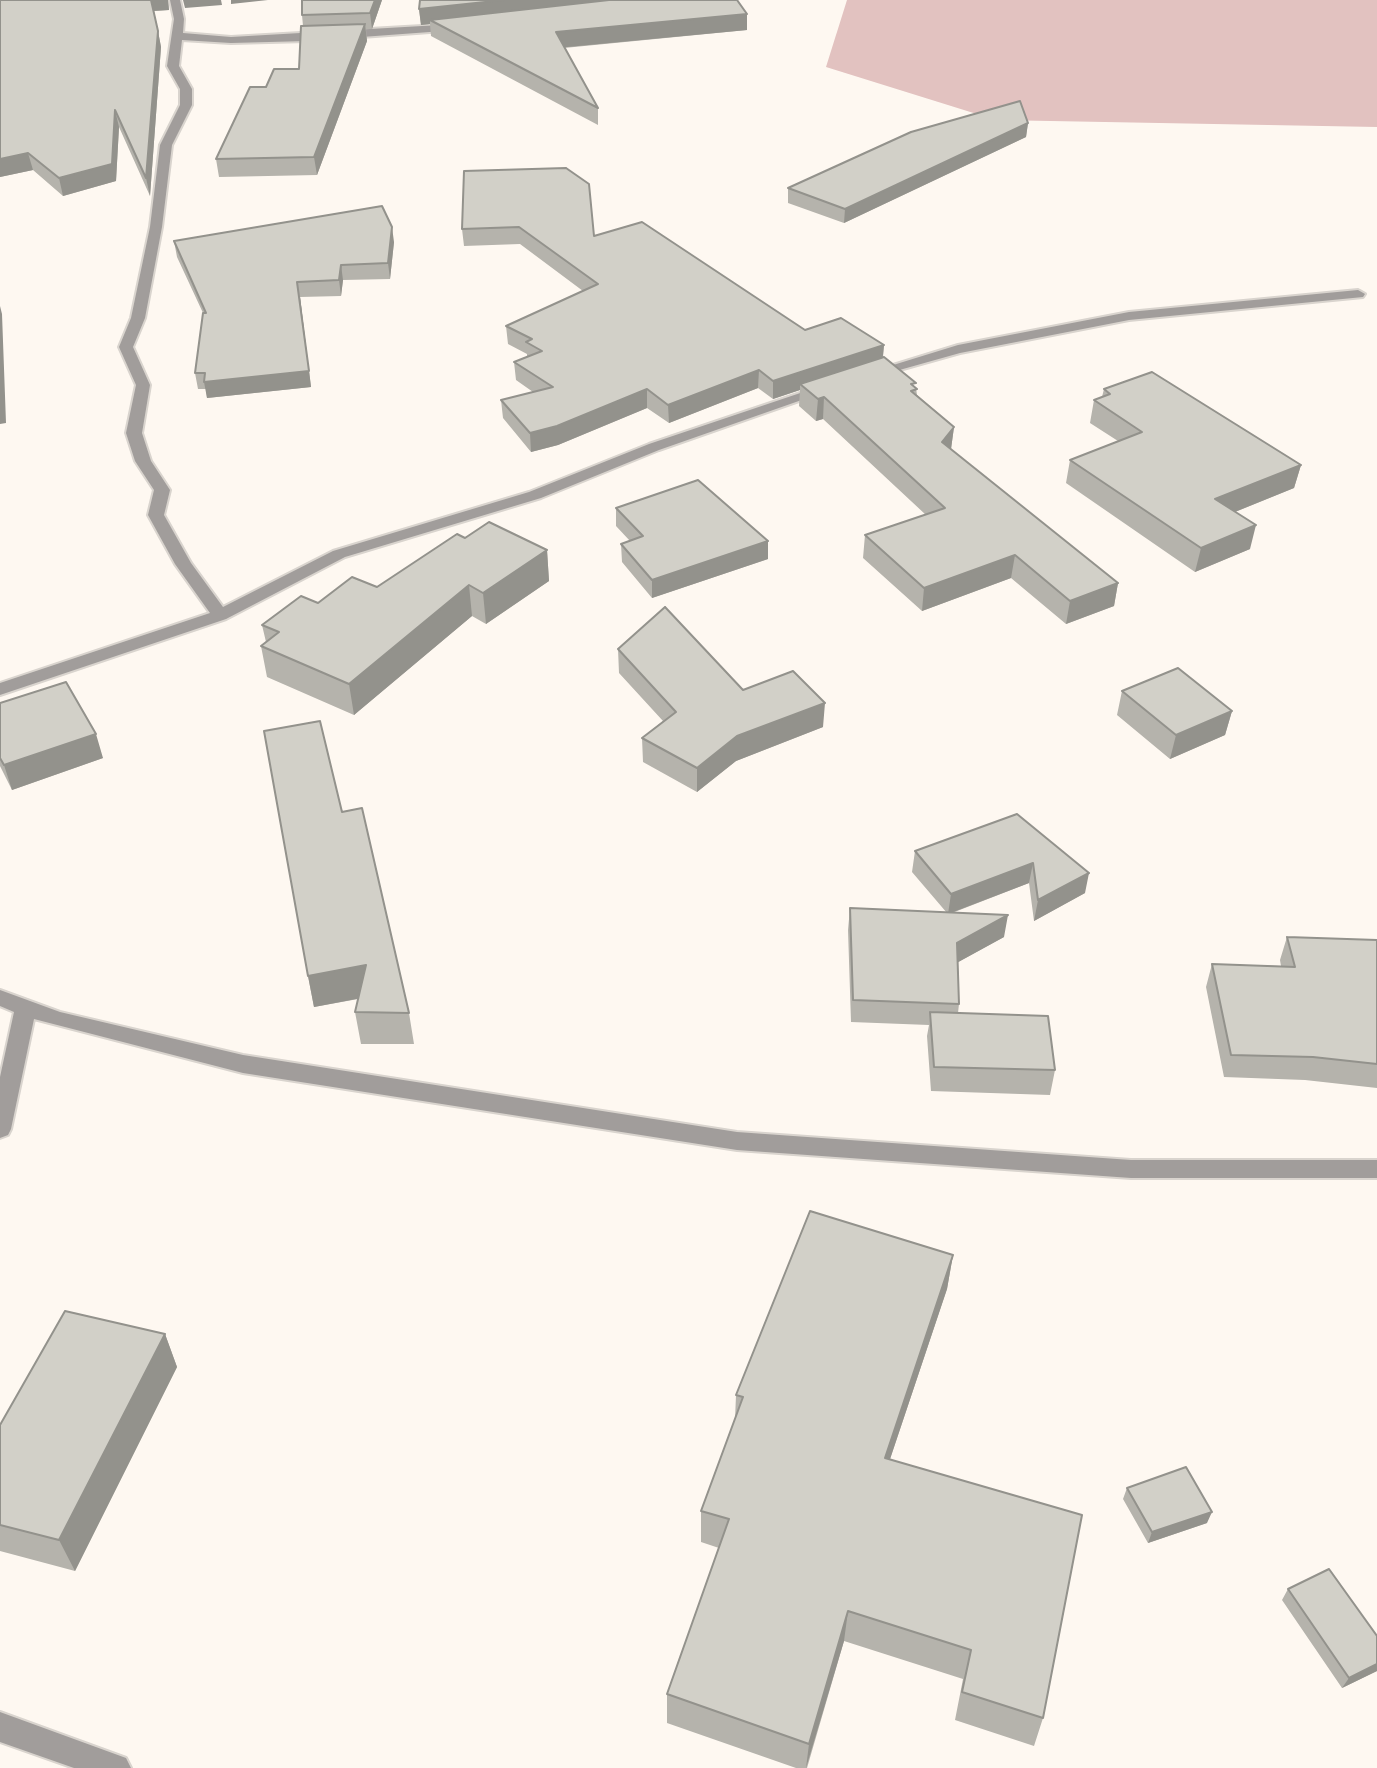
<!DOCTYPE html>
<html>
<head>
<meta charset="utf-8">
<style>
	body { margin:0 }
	canvas { display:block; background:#fef8f1 }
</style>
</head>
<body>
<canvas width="1377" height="1768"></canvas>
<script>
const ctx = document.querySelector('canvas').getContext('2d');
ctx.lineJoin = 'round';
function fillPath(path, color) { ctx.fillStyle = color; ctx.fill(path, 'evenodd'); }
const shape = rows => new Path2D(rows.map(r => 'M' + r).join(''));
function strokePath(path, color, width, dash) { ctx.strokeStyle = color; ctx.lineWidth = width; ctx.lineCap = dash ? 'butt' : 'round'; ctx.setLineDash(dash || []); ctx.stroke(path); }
fillPath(shape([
	[847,0,1377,0,1377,127,996,120,826,67]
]), '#e2c2c0');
const minor = shape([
	[170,0,180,0,184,19,183,33,231,37,457,24,462,27,457,30,307,41,231,43,182,40,179,66,192,89,192,105,172,145,162,227,145,318,133,347,150,385,142,433,151,461,170,490,164,515,191,563,223,607,333,551,529,492,649,444,821,386,831,386,833,389,659,450,541,498,345,557,226,619,0,695,0,683,210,613,175,564,148,515,154,490,135,461,126,433,136,385,119,347,131,318,150,227,160,145,180,105,180,89,167,66,174,19,170,0],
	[1358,290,1365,294,1363,297,1129,320,960,353,871,378,864,374,958,345,1129,312,1358,290],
	[0,990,60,1012,243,1055,737,1132,1131,1160,1377,1160,1377,1178,1131,1178,737,1150,243,1073,34,1019,11,1129,8,1135,0,1138,0,1077,14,1012,0,1006,0,990],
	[0,1712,126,1758,131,1768,74,1768,0,1742,0,1712]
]);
strokePath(minor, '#d9d4ce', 4);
fillPath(minor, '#a19d9b');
fillPath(shape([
	[0,0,168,0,169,10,154,11,161,47,150,196,119,127,116,181,63,196,33,170,0,177],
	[382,0,372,29,366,29,367,41,317,175,219,177,216,159,266,87,299,69,303,26,302,15],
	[419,9,747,14,747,30,564,48,598,108,598,125,431,36,430,24,421,25],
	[1028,123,1026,137,844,223,788,203,788,188],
	[464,171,594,236,805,330,884,345,883,358,916,388,917,395,954,427,951,449,1118,583,1114,606,1066,624,1011,578,922,611,863,558,865,535,926,515,823,419,816,421,799,406,800,390,773,399,758,388,669,423,647,408,558,445,531,452,503,418,501,400,533,392,516,380,514,362,527,357,527,354,508,344,506,326,583,291,520,244,464,246,462,229],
	[174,241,394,242,390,279,343,280,341,296,300,297,311,387,207,398,206,389,198,389,195,373,203,313,177,257],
	[1104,389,1301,465,1294,488,1235,512,1250,549,1195,572,1066,483,1070,460,1118,441,1090,423,1094,400,1102,397],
	[616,508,768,541,768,559,652,598,622,562,621,544,630,541,616,526],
	[465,538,547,550,549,581,486,624,472,616,354,715,267,677,261,646,266,642,262,625,318,603,377,587],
	[618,649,743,690,823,727,736,761,697,792,643,762,642,738,663,721,619,673],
	[1122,691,1232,711,1225,735,1170,759,1117,715],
	[0,703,103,758,12,790,0,766],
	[342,812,409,1013,414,1044,361,1044,355,1012,358,999,314,1007,308,976],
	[1017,814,1085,893,1034,921,1029,883,952,913,1004,937,958,962,959,1004,958,1013,1055,1070,1050,1095,931,1091,927,1036,929,1025,851,1022,848,930,850,908,947,913,912,872,915,851],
	[1287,937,1377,940,1377,1088,1305,1080,1224,1077,1206,987,1212,964,1281,966,1280,960],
	[953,1255,947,1289,890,1459,1043,1718,1034,1746,955,1720,963,1679,844,1641,807,1768,796,1768,667,1723,667,1694,719,1548,701,1542,701,1511,735,1420,736,1395],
	[165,1334,177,1367,75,1571,0,1551,0,1425],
	[1127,1488,1207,1523,1148,1543,1123,1499],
	[1288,1589,1377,1636,1377,1671,1342,1688,1282,1600]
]), '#b5b3ac');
fillPath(shape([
	[151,0,168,0,169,10,153,11],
	[183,0,221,0,222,5,185,8],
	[231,0,268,0,231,4],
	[375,0,382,0,372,29,370,13],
	[504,0,610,0,430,20,430,24,421,25,419,9],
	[747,14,747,30,557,48,556,32],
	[365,24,367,41,317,175,314,157],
	[158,31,161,47,150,196,146,178],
	[115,110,119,127,116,181,63,196,59,178],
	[1028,123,1026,137,844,223,845,209],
	[28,153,33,170,0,177,0,159],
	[392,227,394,242,390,279,388,263],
	[341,265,343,280,341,296,339,280],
	[300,297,311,387,207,398,204,382],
	[0,306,2,314,6,423,0,424],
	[884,345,882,364,800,384,800,390,773,399,773,381],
	[759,370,758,388,669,423,668,405],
	[647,389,647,408,558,445,531,452,530,433],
	[824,397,823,419,816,421,818,399],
	[954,427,951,449,942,442],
	[1301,465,1294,488,1210,522,1215,499],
	[1256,525,1250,549,1195,572,1201,548],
	[768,541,768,559,652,598,652,580],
	[547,550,549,581,486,624,483,593],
	[1015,555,1011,578,922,611,924,588],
	[1118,583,1114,606,1066,624,1070,601],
	[469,585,472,616,354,715,349,684],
	[825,703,823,727,736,761,697,792,697,768,737,736],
	[1232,711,1225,735,1170,759,1176,735],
	[96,734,103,758,12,790,4,765],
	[1033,863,1029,883,948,914,951,894],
	[1089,873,1085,893,1034,921,1038,900],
	[1008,915,1004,937,953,965,957,943],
	[366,965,372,996,314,1007,308,976],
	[953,1255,947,1289,880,1489,885,1458],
	[165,1334,177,1367,75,1571,59,1540],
	[1212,1512,1207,1523,1148,1543,1152,1532],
	[848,1611,844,1641,806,1768,809,1744],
	[1377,1664,1377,1671,1342,1688,1349,1678]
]), '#93928c');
const building = shape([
	[0,0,151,0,158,31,146,178,115,110,112,164,59,178,28,153,0,159,0,0],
	[302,0,375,0,370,13,302,15,302,0],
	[420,0,504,0,419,9,420,0],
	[609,0,737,0,747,14,556,32,598,108,430,20,609,0],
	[365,24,314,157,216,159,250,87,266,87,274,69,299,69,301,26,365,24],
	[1020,101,1028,123,845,209,788,188,911,132,1020,101],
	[566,168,589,184,594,236,642,222,805,330,841,318,884,345,773,381,759,370,668,405,647,389,557,426,530,433,501,400,553,387,514,362,542,351,526,342,532,339,506,326,598,284,519,227,462,229,464,171,566,168],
	[382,206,392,227,388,263,341,265,339,280,297,282,309,371,204,382,205,373,195,373,203,313,206,313,174,241,382,206],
	[884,357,916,383,911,384,917,389,911,391,954,427,942,442,1118,583,1070,601,1015,555,924,588,865,535,945,508,824,397,818,399,800,384,884,357],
	[1152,372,1301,465,1215,499,1256,525,1201,548,1070,460,1142,432,1094,400,1110,394,1104,389,1152,372],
	[698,480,768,541,652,580,621,544,643,536,616,508,698,480],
	[489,522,547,550,483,593,469,585,349,684,261,646,279,632,262,625,301,596,318,603,352,577,377,587,457,534,465,538,489,522],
	[665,607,743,690,793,671,825,703,737,736,697,768,642,738,676,712,618,649,665,607],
	[1178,668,1232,711,1176,735,1122,691,1178,668],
	[66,682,96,734,4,765,0,758,0,703,66,682],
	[320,721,342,812,362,808,409,1013,355,1012,366,965,308,976,264,731,320,721],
	[1017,814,1089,873,1038,900,1033,863,951,894,915,851,1017,814],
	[850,908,1008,915,957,943,959,1004,853,1000,850,908],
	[1287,937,1377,940,1377,1064,1313,1057,1231,1055,1212,964,1295,967,1287,937],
	[930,1012,1048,1016,1055,1070,934,1067,930,1012],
	[810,1211,953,1255,885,1458,1082,1515,1043,1718,962,1692,971,1650,848,1611,809,1744,667,1694,729,1519,701,1511,743,1397,736,1395,810,1211],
	[65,1311,165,1334,59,1540,0,1525,0,1425,65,1311],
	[1186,1467,1212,1512,1152,1532,1127,1488,1186,1467],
	[1329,1569,1377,1636,1377,1664,1349,1678,1288,1589,1329,1569]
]);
fillPath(building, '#d2d0c8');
strokePath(building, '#93928c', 2);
</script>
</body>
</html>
